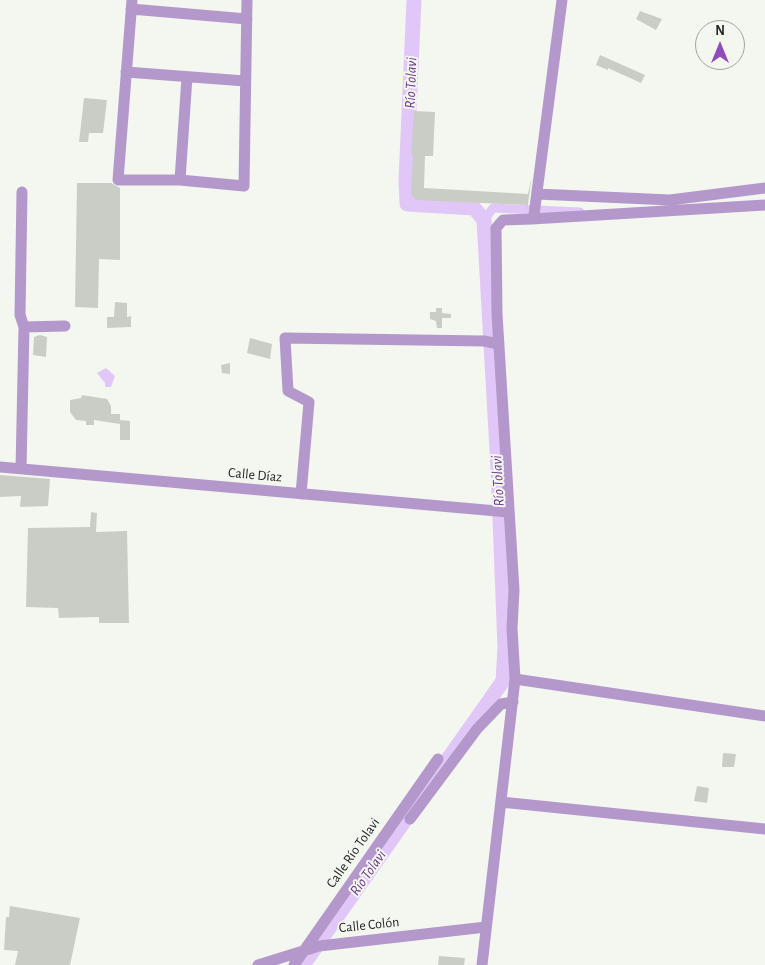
<!DOCTYPE html>
<html>
<head>
<meta charset="utf-8">
<style>
	body { margin:0 }
	#map { position:relative; width:765px; height:965px; overflow:hidden; background:#f4f7f0; font-family:"Alegreya Sans",sans-serif }
	canvas { display:block }
	.north { position:absolute; left:695px; top:20px; width:50px; height:50px; box-sizing:border-box; background:#f4f7f0; border:1px solid #a1a39e; border-radius:50%; rotate:0deg; font-size:14px; font-weight:700; line-height:20px; text-align:center; color:#252624 }
	.north::after { content:''; display:block; margin:auto; width:18px; height:22px; background:#904bbf; clip-path:polygon(50% 0,100% 100%,50% 72%,0 100%) }
</style>
</head>
<body>
<div id="map">
<canvas width="765" height="965"></canvas>
<div class="north">N</div>
</div>
<script>
const ctx = document.querySelector('canvas').getContext('2d');
ctx.lineJoin = 'round';
function fillPath(path, color) { ctx.fillStyle = color; ctx.fill(path, 'evenodd'); }
const shape = rows => new Path2D(rows.map(r => 'M' + r).join(''));
function strokePath(path, color, width, dash) { ctx.strokeStyle = color; ctx.lineWidth = width; ctx.lineCap = dash ? 'butt' : 'round'; ctx.setLineDash(dash || []); ctx.stroke(path); }
function write(font, color, halo, rows, align = 'center') {
  ctx.font = font + ' "Alegreya Sans",sans-serif'; ctx.lineWidth = 4; ctx.setLineDash([]); ctx.textBaseline = 'middle'; ctx.strokeStyle = halo; ctx.fillStyle = color; for (const [text, x, y, turn = 0] of rows) {
    ctx.save(); ctx.translate(x, y); ctx.rotate((+turn || 0) * Math.PI / 180); ctx.textAlign = isNaN(turn) ? turn : align; if (halo) ctx.strokeText(text, 0, 0); ctx.fillText(text, 0, 0); ctx.restore();
  }
}
fillPath(shape([
	[106,368,115,376,111,387,105,387,105,383,97,373]
]), '#e1c7f7');
strokePath(shape([
	[484,220,493,208,580,212]
]), '#e1c7f7', 9);
strokePath(shape([
	[303,965,503,681,505,648,498,468,484,220,474,208,407,204,406,181,414,0]
]), '#e1c7f7', 15);
fillPath(shape([
	[640,11,662,19,656,30,636,19],
	[600,55,645,75,641,83,608,68,608,70,596,65],
	[84,98,107,100,103,133,89,133,88,142,79,142],
	[414,111,435,112,433,156,425,156,424,188,528,194,532,176,527,211,527,205,416,200,413,197,411,194,413,155,411,155],
	[77,183,111,183,120,188,120,260,99,259,98,308,75,307],
	[115,302,127,303,127,317,131,316,131,327,107,328,107,317,114,317],
	[436,308,442,308,442,313,451,314,451,318,442,318,442,328,437,328,436,321,430,319,430,312,436,312],
	[40,335,47,337,46,357,33,355,34,337],
	[250,338,272,344,270,359,247,353],
	[230,363,230,374,222,373,221,365],
	[82,395,107,399,111,406,111,414,120,414,120,424,94,420,94,425,86,425,86,421,76,420,70,412,70,400,81,398],
	[120,420,130,421,130,440,120,440],
	[0,475,50,479,48,506,20,507,21,496,0,497],
	[91,512,97,513,96,532,127,531,129,623,99,623,99,617,59,618,58,608,26,607,28,528,90,527],
	[723,753,736,754,734,767,722,767],
	[697,786,709,788,707,803,694,801],
	[10,906,80,918,70,965,15,965,18,951,4,950,6,917,9,917],
	[439,956,465,958,464,965,438,965]
]), '#cacdc6');
strokePath(shape([
	[132,0,118,180,180,180,244,186,247,0],
	[131,9,247,19],
	[126,72,245,81],
	[180,180,187,77],
	[537,194,670,200,765,188],
	[532,219,765,205],
	[24,327,65,326],
	[0,467,508,512],
	[21,469,24,327,20,315,22,192],
	[301,494,309,402,288,391,285,338,484,341,499,344],
	[515,679,765,716],
	[501,802,765,829],
	[410,819,477,729,501,704,513,702],
	[258,965,319,946,486,927],
	[294,965,438,759],
	[482,965,515,679,512,628,514,590,497,314,496,228,503,220,532,219,534,215,562,0]
]), '#b498cb', 11);
write('14px', '#252624', '#f4f7f0', [
	["Calle Díaz",255,475,5],
	["Calle Río Tolavi",353,853,-55],
	["Calle Colón",369,925,-6]
]);
write('italic 15px', '#69348e', '#f4f7f0', [
	["Río Tolavi",411,83,-88],
	["Río Tolavi",498,481,-93],
	["Río Tolavi",368,873,-55]
]);
</script>
</body>
</html>
